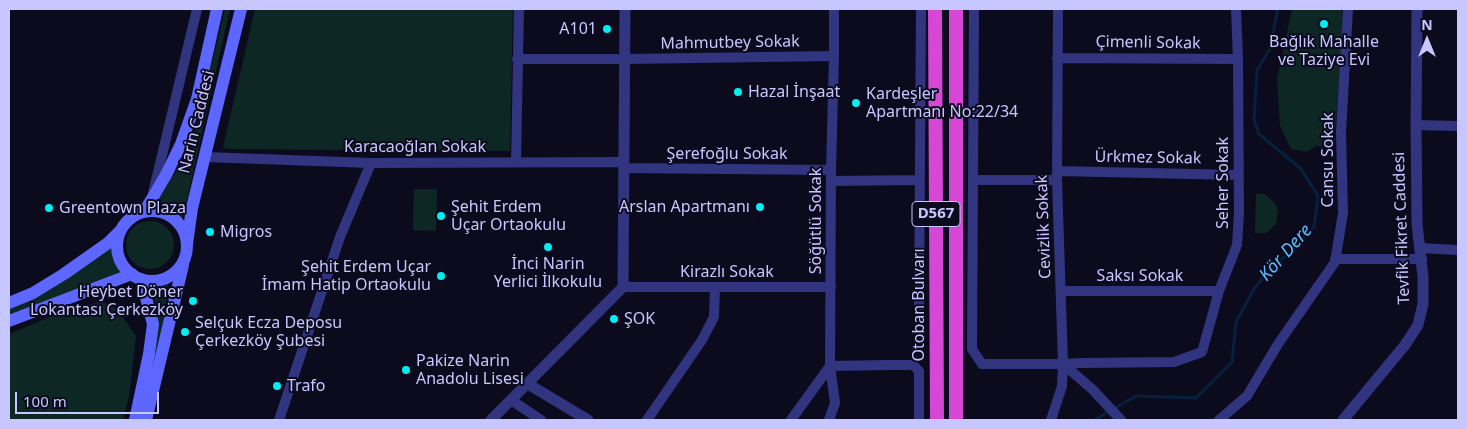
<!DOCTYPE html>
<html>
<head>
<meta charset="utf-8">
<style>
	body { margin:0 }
	#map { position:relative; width:1467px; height:429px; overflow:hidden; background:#0c0a1d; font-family:"Noto Sans",sans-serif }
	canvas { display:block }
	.frame { position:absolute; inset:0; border:10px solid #c8c6ff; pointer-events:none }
	.north { position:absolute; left:1402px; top:15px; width:50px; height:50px; -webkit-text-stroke:4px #0c0a1d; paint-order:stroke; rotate:0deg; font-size:14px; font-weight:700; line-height:20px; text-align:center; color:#c8c6ff }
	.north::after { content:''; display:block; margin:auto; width:18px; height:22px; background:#c8c6ff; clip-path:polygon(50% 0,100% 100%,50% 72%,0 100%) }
	.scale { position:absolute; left:15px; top:392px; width:144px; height:22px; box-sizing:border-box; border:2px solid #c8c6ff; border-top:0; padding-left:6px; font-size:15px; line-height:18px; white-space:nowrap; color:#c8c6ff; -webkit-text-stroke:4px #0c0a1d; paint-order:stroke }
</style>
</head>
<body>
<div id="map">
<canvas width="1467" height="429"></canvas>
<div class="frame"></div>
<div class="north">N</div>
<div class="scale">100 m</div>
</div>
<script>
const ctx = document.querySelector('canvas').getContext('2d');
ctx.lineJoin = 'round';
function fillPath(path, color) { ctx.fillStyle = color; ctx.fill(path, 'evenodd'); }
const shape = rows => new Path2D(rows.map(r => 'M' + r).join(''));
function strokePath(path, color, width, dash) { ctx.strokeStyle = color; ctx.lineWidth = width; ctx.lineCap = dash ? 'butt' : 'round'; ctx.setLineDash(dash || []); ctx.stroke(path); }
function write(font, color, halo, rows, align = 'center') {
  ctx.font = font + ' "Noto Sans",sans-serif'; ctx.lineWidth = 4; ctx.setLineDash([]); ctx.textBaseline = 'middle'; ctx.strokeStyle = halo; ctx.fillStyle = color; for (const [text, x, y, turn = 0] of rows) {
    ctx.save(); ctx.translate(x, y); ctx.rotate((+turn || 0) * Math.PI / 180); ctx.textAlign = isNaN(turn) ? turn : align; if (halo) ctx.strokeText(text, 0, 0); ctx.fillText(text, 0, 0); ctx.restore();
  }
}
fillPath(shape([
	[225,9,230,9,183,217,179,218,171,211,158,206,156,202,180,165,197,125],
	[255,9,513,9,510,151,226,149,223,147],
	[1292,9,1342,9,1342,41,1334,147,1316,146,1307,152,1291,149,1280,126,1277,79],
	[414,189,437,189,436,231,413,230],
	[1256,194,1265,194,1274,202,1277,207,1278,212,1276,224,1266,233,1255,233],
	'126 245a24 24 0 1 1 48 0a24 24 0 1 1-48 0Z',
	[115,242,117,259,126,273,9,319,9,306],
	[168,281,165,318,148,386,157,323,156,305,149,287],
	[101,301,117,309,136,336,129,396,123,420,9,420,9,334,52,316]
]), '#0d2824');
strokePath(shape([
	[1094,420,1136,396,1196,398,1232,362,1236,322,1254,289,1261,280,1314,227,1318,196,1301,169,1259,134,1254,120,1257,70,1270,49,1277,13,1277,9]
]), '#07203f', 3);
strokePath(shape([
	[974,9,972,349,982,364,1063,364,1081,363,1174,362,1202,352,1219,291,1237,245,1239,213,1238,59,1236,9],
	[1057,58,1238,59],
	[517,59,626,59,834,56],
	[1416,125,1458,126],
	[205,157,371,163,624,162],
	[516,162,519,9],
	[624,168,831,170],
	[1057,171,1238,175],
	[973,180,1057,180],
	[831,181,919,180],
	[153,193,197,9],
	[1419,248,1458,250],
	[1335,259,1422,259],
	[623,287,831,287],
	[1061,291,1219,291],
	[919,309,921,9],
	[1063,364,1092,389,1121,420],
	[511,400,541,420],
	[279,420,340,237,371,163],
	[647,420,702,340,714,317,715,287],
	[791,420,830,366,831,170,834,56,834,9],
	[829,420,835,403,830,366,890,365,913,365,919,371,919,420],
	[1051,420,1062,386,1063,364,1057,180,1058,9],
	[1219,420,1247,396,1278,344,1335,262,1343,213,1341,132,1348,9]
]), '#313580', 10);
strokePath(shape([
	[528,384,588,420],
	[491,420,623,287,625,9],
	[1343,420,1405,345,1418,325,1423,304,1423,277,1417,224,1416,125,1417,9]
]), '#313580', 11);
strokePath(shape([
	'117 246a35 35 0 1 1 70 0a35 35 0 1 1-70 0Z',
	[144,212,166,175,181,144,197,99,217,9],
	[187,244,192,208,241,9],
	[9,303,33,293,64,274,108,243,121,230],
	[9,321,132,274],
	[135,420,149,354,153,324,141,279],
	[146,420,183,265]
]), '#5d67ff', 12);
strokePath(shape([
	[935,9,937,420],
	[956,9,956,420]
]), '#d647d6', 14);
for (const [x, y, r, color] of [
	[1324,24,5,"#00edf1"],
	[607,29,5,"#00edf1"],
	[738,92,5,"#00edf1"],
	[856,103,5,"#00edf1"],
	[760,207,5,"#00edf1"],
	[49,208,5,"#00edf1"],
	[441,216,5,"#00edf1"],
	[210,232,5,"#00edf1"],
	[548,247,5,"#00edf1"],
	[441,276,5,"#00edf1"],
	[193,301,5,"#00edf1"],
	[614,319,5,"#00edf1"],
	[185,332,5,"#00edf1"],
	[406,370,5,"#00edf1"],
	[277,386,5,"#00edf1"]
]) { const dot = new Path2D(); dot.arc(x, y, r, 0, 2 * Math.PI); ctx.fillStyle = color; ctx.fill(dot); strokePath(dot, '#0c0a1d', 2); }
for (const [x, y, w] of [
	[936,214,48]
]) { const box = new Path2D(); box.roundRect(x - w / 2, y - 12.5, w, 25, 4); ctx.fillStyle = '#0c0a1d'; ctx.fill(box); strokePath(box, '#c8c6ff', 1); }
write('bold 15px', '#c8c6ff', null, [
	["D567",936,214]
]);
write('16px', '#c8c6ff', '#0c0a1d', [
	["A101",597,29,"right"],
	["Bağlık Mahalle",1324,42,"center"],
	["ve Taziye Evi",1324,60,"center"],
	["Hazal İnşaat",748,92],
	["Kardeşler",866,94],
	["Apartmanı No:22/34",866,112],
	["Şehit Erdem",451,207],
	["Uçar Ortaokulu",451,225],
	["Arslan Apartmanı",750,207,"right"],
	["Greentown Plaza",59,208],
	["Migros",220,232],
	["İnci Narin",548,264,"center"],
	["Yerlici İlkokulu",548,282,"center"],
	["Şehit Erdem Uçar",431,267,"right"],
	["İmam Hatip Ortaokulu",431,285,"right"],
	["Heybet Döner",183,292,"right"],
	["Lokantası Çerkezköy",183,310,"right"],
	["ŞOK",624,319],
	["Selçuk Ecza Deposu",195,323],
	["Çerkezköy Şubesi",195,341],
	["Pakize Narin",416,361],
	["Anadolu Lisesi",416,379],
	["Trafo",287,386]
], 'left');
write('16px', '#c8c6ff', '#0c0a1d', [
	["Mahmutbey Sokak",730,43,-1],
	["Çimenli Sokak",1148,43,1],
	["Narin Caddesi",197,122,-76],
	["Karacaoğlan Sokak",415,147],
	["Şerefoğlu Sokak",727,154],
	["Ürkmez Sokak",1148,158,1],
	["Cansu Sokak",1328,160,-90],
	["Seher Sokak",1223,183,-90],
	["Söğütlü Sokak",816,221,-90],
	["Cevizlik Sokak",1044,227,-92],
	["Tevfik Fikret Caddesi",1402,228,-92],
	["Kirazlı Sokak",727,272],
	["Saksı Sokak",1140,276],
	["Otoban Bulvarı",919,305,-90]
]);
write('italic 18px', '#54beff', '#0c0a1d', [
	["Kör Dere",1286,253,-48]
]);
</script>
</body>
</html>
